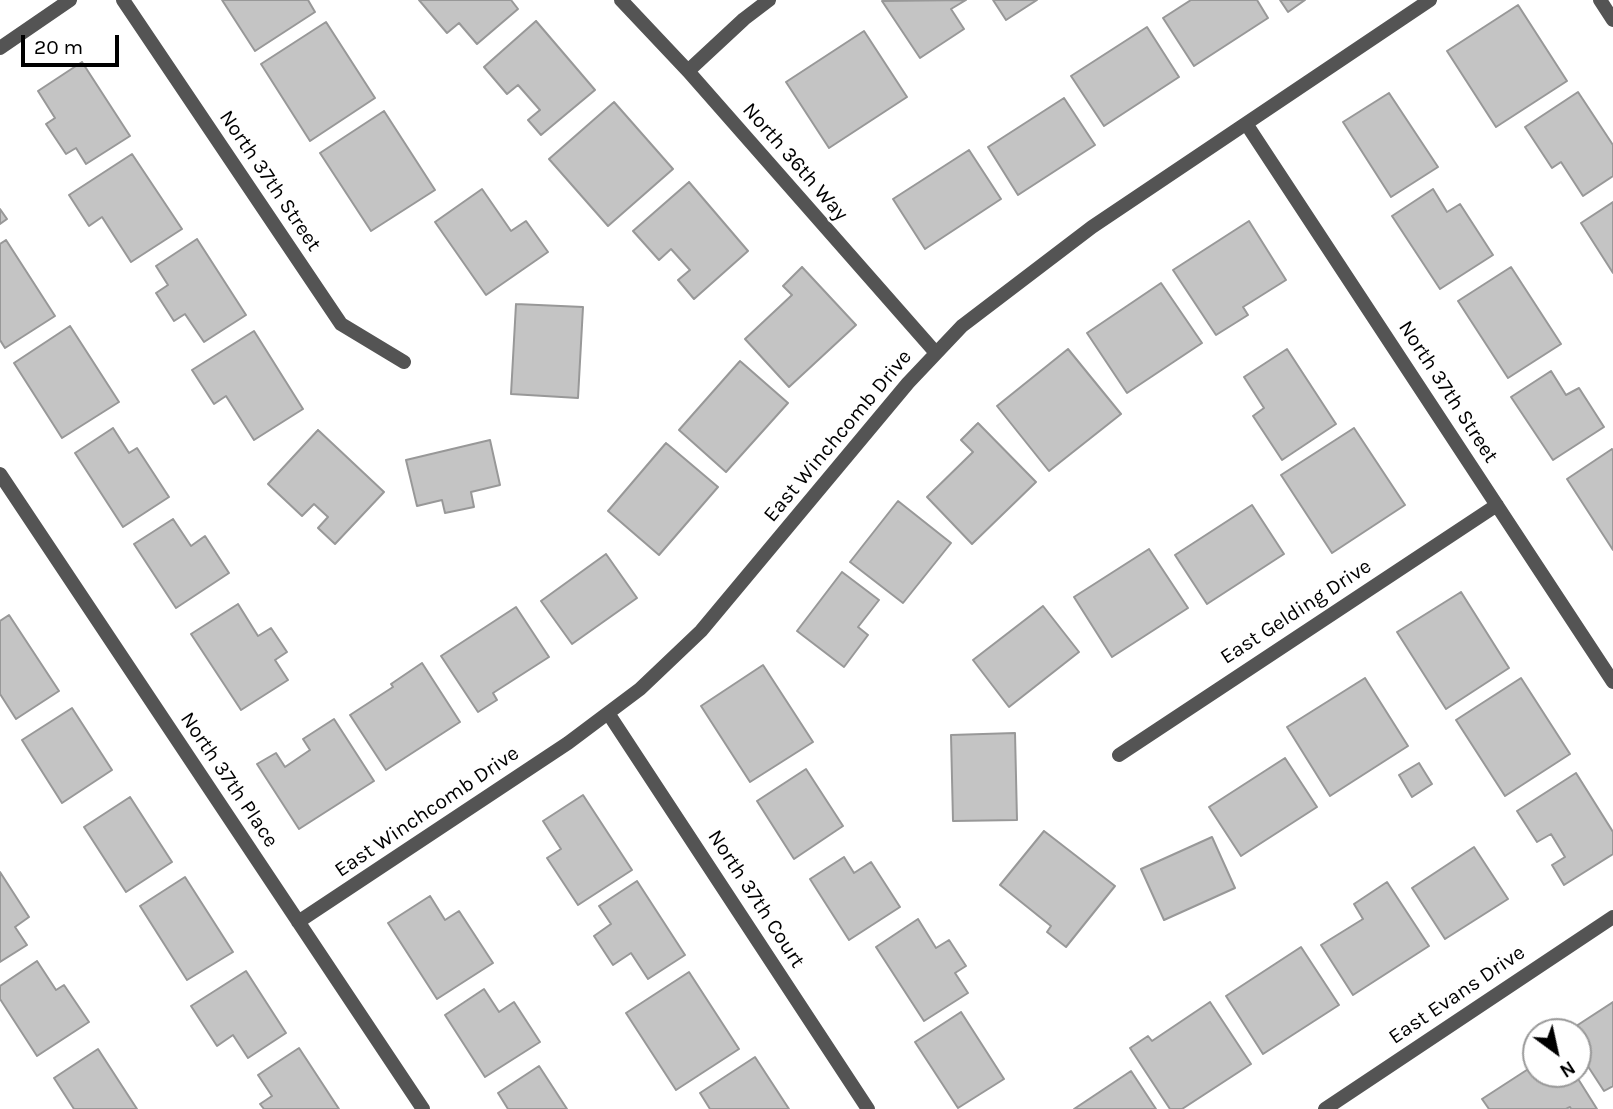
<!DOCTYPE html>
<html>
<head>
<meta charset="utf-8">
<style>
	body { margin:0 }
	#map { position:relative; width:1613px; height:1109px; overflow:hidden; background:#fff; font-family:Karla,sans-serif }
	canvas { display:block }
	.north { position:absolute; left:1522px; top:1018px; width:70px; height:70px; box-sizing:border-box; background:#fff; border:2px solid #999; border-radius:50%; rotate:147deg; font-size:19px; font-weight:700; line-height:28px; text-align:center; color:#000 }
	.north::after { content:''; display:block; margin:auto; width:24px; height:32px; background:#000; clip-path:polygon(50% 0,100% 100%,50% 72%,0 100%) }
	.scale { position:absolute; left:21px; top:35px; width:98px; height:32px; box-sizing:border-box; border:4px solid #000; border-top:0; padding-left:9px; font-size:21px; line-height:24px; white-space:nowrap; color:#000; -webkit-text-stroke:5px #fff; paint-order:stroke }
</style>
</head>
<body>
<div id="map">
<canvas width="1613" height="1109"></canvas>
<div class="north">N</div>
<div class="scale">20 m</div>
</div>
<script>
const ctx = document.querySelector('canvas').getContext('2d');
ctx.lineJoin = 'round';
function fillPath(path, color) { ctx.fillStyle = color; ctx.fill(path, 'evenodd'); }
const shape = rows => new Path2D(rows.map(r => 'M' + r).join(''));
function strokePath(path, color, width, dash) { ctx.strokeStyle = color; ctx.lineWidth = width; ctx.lineCap = dash ? 'butt' : 'round'; ctx.setLineDash(dash || []); ctx.stroke(path); }
function write(font, color, halo, rows, align = 'center') {
  ctx.font = font + ' Karla,sans-serif'; ctx.lineWidth = 5; ctx.setLineDash([]); ctx.textBaseline = 'middle'; ctx.strokeStyle = halo; ctx.fillStyle = color; for (const [text, x, y, turn = 0] of rows) {
    ctx.save(); ctx.translate(x, y); ctx.rotate((+turn || 0) * Math.PI / 180); ctx.textAlign = isNaN(turn) ? turn : align; if (halo) ctx.strokeText(text, 0, 0); ctx.fillText(text, 0, 0); ctx.restore();
  }
}
const building = shape([
	[222,0,308,0,315,12,255,51,222,0],
	[419,0,511,0,518,9,477,44,459,23,447,33,419,0],
	[966,0,951,9,964,29,920,58,882,1,966,0],
	[993,0,1037,0,1006,20,993,0],
	[1191,0,1257,0,1268,18,1194,66,1163,18,1191,0],
	[1280,0,1305,0,1288,12,1280,0],
	[1518,5,1567,81,1496,127,1447,51,1518,5],
	[536,21,595,90,541,135,528,120,540,110,518,85,507,94,484,67,536,21],
	[326,22,375,98,310,141,261,64,326,22],
	[1147,27,1179,77,1104,126,1071,76,1147,27],
	[864,31,907,97,829,148,786,82,864,31],
	[82,62,130,136,86,164,76,148,66,154,46,124,55,118,38,91,82,62],
	[1578,92,1613,145,1613,176,1583,196,1561,162,1552,168,1525,127,1578,92],
	[1389,93,1438,167,1391,197,1343,122,1389,93],
	[1064,98,1095,145,1018,195,988,147,1064,98],
	[614,102,673,169,608,226,549,159,614,102],
	[384,111,435,190,371,231,320,153,384,111],
	[969,150,1001,199,925,249,893,199,969,150],
	[132,154,182,229,131,262,102,217,89,226,69,195,132,154],
	[689,182,748,251,694,299,678,280,690,270,671,249,659,260,633,231,689,182],
	[482,189,511,231,526,221,548,252,486,295,435,222,482,189],
	[1433,189,1447,212,1460,204,1493,255,1440,289,1392,216,1433,189],
	[1613,202,1613,273,1581,223,1613,202],
	[0,209,7,219,0,224,0,209],
	[1249,221,1286,280,1243,307,1248,315,1216,335,1173,270,1249,221],
	[197,239,246,315,204,342,185,314,174,321,156,293,168,285,156,266,197,239],
	[6,240,55,316,5,348,0,340,0,244,6,240],
	[802,267,856,325,789,387,745,339,792,295,783,286,802,267],
	[1511,267,1561,344,1508,378,1458,301,1511,267],
	[1161,283,1202,343,1127,393,1087,333,1161,283],
	[516,304,583,307,578,398,511,394,516,304],
	[70,326,119,402,62,438,14,363,70,326],
	[254,331,303,409,254,440,226,396,214,404,192,370,254,331],
	[1068,349,1121,414,1049,471,997,406,1068,349],
	[1287,349,1336,424,1282,460,1253,416,1264,408,1244,377,1287,349],
	[740,361,788,403,726,472,679,430,740,361],
	[1551,371,1566,395,1579,388,1604,427,1553,460,1511,397,1551,371],
	[978,423,1036,482,972,544,927,497,973,452,961,440,978,423],
	[113,428,129,453,137,448,169,497,123,527,75,453,113,428],
	[1354,428,1405,505,1332,553,1281,475,1354,428],
	[318,430,384,492,335,544,318,528,328,517,314,504,302,516,268,484,318,430],
	[490,440,500,485,471,492,474,507,445,513,442,500,417,506,406,460,490,440],
	[666,443,718,487,659,555,608,511,666,443],
	[1612,449,1613,451,1613,550,1567,479,1612,449],
	[898,501,951,543,903,603,850,562,898,501],
	[1252,505,1284,554,1207,604,1175,555,1252,505],
	[173,519,191,546,205,536,229,573,176,608,134,544,173,519],
	[1149,549,1188,608,1112,657,1074,597,1149,549],
	[606,554,637,598,572,644,541,601,606,554],
	[842,572,879,600,858,627,868,635,844,667,797,631,842,572],
	[1461,592,1509,668,1446,709,1397,632,1461,592],
	[238,604,258,636,271,628,287,652,275,660,288,680,241,710,191,634,238,604],
	[1043,606,1079,652,1009,707,973,660,1043,606],
	[516,607,549,657,493,693,497,700,478,712,441,656,516,607],
	[9,615,59,691,16,719,0,694,0,621,9,615],
	[422,663,460,722,386,770,350,715,393,687,391,684,422,663],
	[763,665,813,742,750,782,701,706,763,665],
	[1365,678,1408,746,1330,796,1287,727,1365,678],
	[1521,678,1570,754,1505,796,1456,720,1521,678],
	[72,708,112,770,62,803,22,740,72,708],
	[334,719,374,781,299,829,257,764,276,753,285,767,310,750,303,739,334,719],
	[1015,733,1017,820,953,821,951,735,1015,733],
	[1285,758,1317,807,1241,856,1209,807,1285,758],
	[1419,763,1432,784,1412,797,1399,775,1419,763],
	[806,769,843,826,794,859,757,801,806,769],
	[1576,773,1613,832,1613,854,1564,885,1552,865,1565,857,1551,834,1537,842,1517,811,1576,773],
	[583,795,632,870,578,905,547,858,561,849,543,821,583,795],
	[130,797,172,862,126,892,84,827,130,797],
	[1044,831,1115,886,1066,947,1047,932,1051,926,1000,885,1044,831],
	[1212,837,1235,888,1164,920,1141,869,1212,837],
	[1474,847,1508,899,1445,939,1412,888,1474,847],
	[844,857,854,873,871,862,900,907,849,940,810,879,844,857],
	[0,872,29,917,15,927,27,945,0,962,0,872],
	[185,877,233,952,187,980,140,906,185,877],
	[637,881,685,955,648,979,631,953,613,965,594,936,611,924,599,906,637,881],
	[1387,882,1429,946,1353,995,1321,945,1363,919,1354,904,1387,882],
	[430,896,445,920,459,911,493,963,437,999,388,923,430,896],
	[918,919,936,948,949,940,966,966,955,973,968,993,924,1021,876,947,918,919],
	[1301,947,1339,1005,1263,1054,1226,996,1301,947],
	[37,961,56,990,64,985,89,1022,37,1056,0,999,0,986,37,961],
	[246,971,286,1033,248,1058,233,1035,217,1046,191,1006,246,971],
	[689,972,739,1049,676,1090,626,1013,689,972],
	[484,989,499,1012,514,1002,540,1042,485,1077,445,1015,484,989],
	[1210,1002,1251,1064,1182,1109,1170,1109,1130,1048,1148,1036,1152,1041,1210,1002],
	[1613,1002,1613,1086,1604,1091,1578,1051,1578,1032,1567,1032,1613,1002],
	[961,1012,1004,1079,958,1108,915,1042,961,1012],
	[299,1048,339,1109,264,1109,260,1104,272,1096,258,1075,299,1048],
	[98,1049,137,1109,74,1109,54,1078,98,1049],
	[755,1057,789,1109,710,1109,700,1093,755,1057],
	[1536,1064,1536,1074,1575,1074,1597,1109,1571,1109,1570,1107,1566,1109,1489,1109,1482,1099,1536,1064],
	[539,1066,567,1109,508,1109,498,1093,539,1066],
	[1131,1071,1156,1109,1074,1109,1131,1071]
]);
fillPath(building, '#c4c4c4');
strokePath(building, '#989898', 2);
strokePath(shape([
	[123,0,341,324,404,362],
	[621,0,688,71,936,353],
	[1600,0,1613,20],
	[0,48,70,0],
	[688,71,744,19,769,0],
	[1247,125,1613,682],
	[0,474,423,1109],
	[608,713,868,1109],
	[1119,755,1497,505],
	[298,922,568,743,640,689,701,631,908,383,962,326,1092,227,1430,0],
	[1325,1109,1613,917]
]), '#545454', 14);
write('21px', '#000', '#fff', [
	["North 36th Way",795,162,49],
	["North 37th Street",270,181,56],
	["North 37th Street",1448,392,57],
	["East Winchcomb Drive",838,436,-50],
	["East Gelding Drive",1296,612,-33],
	["North 37th Place",229,780,56],
	["East Winchcomb Drive",427,812,-34],
	["North 37th Court",756,899,57],
	["East Evans Drive",1457,995,-34]
]);
</script>
</body>
</html>
